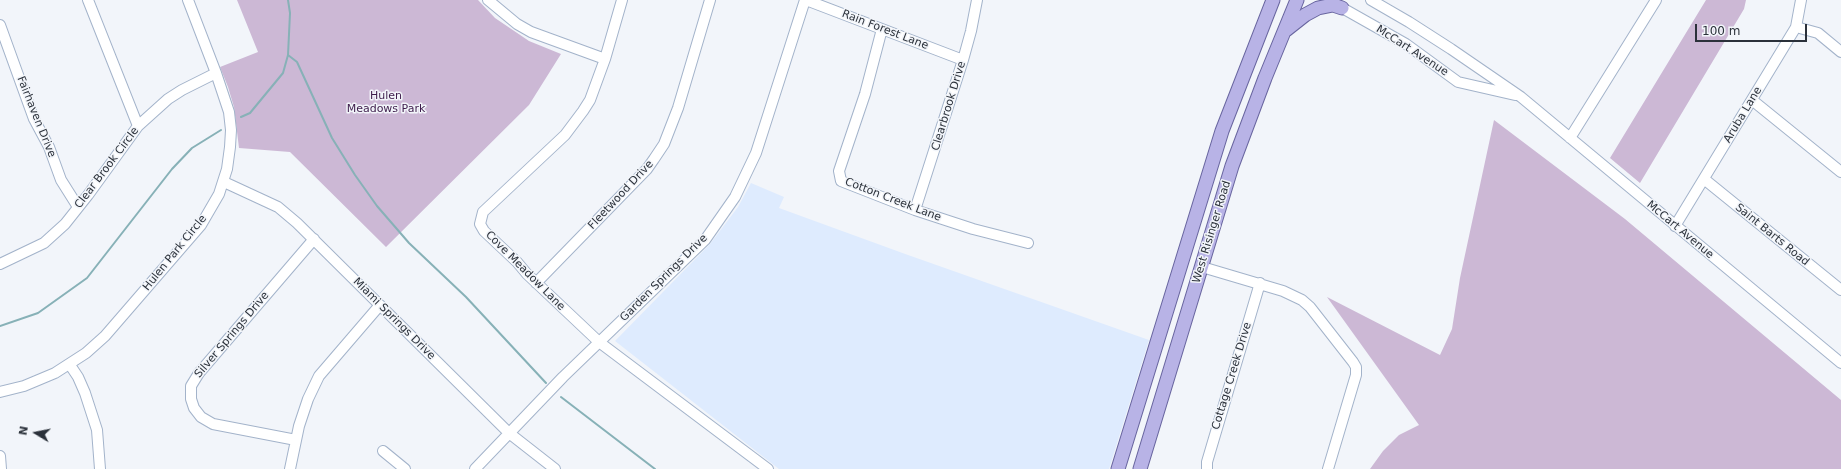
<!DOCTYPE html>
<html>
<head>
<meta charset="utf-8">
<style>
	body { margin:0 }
	#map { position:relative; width:1841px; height:469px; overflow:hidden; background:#f2f5fa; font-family:"DejaVu Sans",sans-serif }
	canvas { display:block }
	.north { position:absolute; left:16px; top:413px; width:40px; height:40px; -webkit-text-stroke:3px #f2f5fa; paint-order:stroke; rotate:280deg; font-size:11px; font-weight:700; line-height:16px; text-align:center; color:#2b313a }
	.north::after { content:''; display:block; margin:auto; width:14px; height:18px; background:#2b313a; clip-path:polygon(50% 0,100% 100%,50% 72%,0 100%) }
	.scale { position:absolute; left:1695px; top:24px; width:112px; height:18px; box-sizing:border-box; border:2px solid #2b313a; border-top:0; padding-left:5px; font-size:12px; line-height:14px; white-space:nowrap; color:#2b313a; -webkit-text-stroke:3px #f2f5fa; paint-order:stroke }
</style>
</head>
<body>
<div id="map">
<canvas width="1841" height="469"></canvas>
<div class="north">N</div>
<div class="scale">100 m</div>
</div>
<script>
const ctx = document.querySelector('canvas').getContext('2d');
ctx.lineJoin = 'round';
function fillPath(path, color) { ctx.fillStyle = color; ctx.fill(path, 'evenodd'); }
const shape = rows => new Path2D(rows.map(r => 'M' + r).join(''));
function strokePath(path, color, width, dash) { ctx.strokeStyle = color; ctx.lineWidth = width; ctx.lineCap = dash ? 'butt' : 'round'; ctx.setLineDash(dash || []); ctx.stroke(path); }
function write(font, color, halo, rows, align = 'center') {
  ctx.font = font + ' "DejaVu Sans",sans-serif'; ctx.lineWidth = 3; ctx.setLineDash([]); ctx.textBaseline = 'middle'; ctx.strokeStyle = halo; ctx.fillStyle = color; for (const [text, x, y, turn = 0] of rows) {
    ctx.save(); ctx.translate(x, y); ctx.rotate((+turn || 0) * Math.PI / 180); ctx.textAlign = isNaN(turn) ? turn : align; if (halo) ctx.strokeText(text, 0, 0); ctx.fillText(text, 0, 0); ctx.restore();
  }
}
fillPath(shape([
	[751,183,784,197,779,208,908,255,1149,340,1109,469,779,469,615,341,710,244,738,207]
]), '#deebfe');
fillPath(shape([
	[237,0,478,0,495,18,529,41,561,54,529,105,386,247,290,152,239,148,234,107,228,87,220,67,258,52],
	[1706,0,1746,0,1744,9,1640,183,1610,158],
	[1494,120,1625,219,1841,400,1841,469,1370,469,1383,451,1399,435,1419,425,1327,297,1440,355,1452,329,1460,278]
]), '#ccb8d5');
strokePath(shape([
	[288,0,290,13,288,55,297,62,332,138,355,175,377,206,409,243,466,297,546,383],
	[241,117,250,113,283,73,288,55],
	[0,326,38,313,87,278,172,169,192,148,221,130],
	[561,397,655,469]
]), '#87b1b7', 2);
const minor = shape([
	[88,0,138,126],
	[488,0,517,24,531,32,605,59],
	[622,0,605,59,590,100,583,111,565,135,483,212,480,224,484,231,517,262,527,274,599,342,768,469],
	[806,0,963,60],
	[1371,0,1409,22,1451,49,1521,97,1841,363],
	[1337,5,1406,44,1458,82,1515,95],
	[0,25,34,119,49,147,61,180,78,207],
	[1796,27,1818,33,1841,52],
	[882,29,865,94,839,171,841,181,915,210,973,229,1028,243],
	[1752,100,1841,172],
	[1570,138,1656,0],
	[1704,179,1841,290],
	[224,182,278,207,297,223,509,433,555,469],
	[915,210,963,60,971,31,977,0],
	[1675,226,1796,27,1801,0],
	[0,264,44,243,65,224,88,195,138,126,168,99,182,90,216,73],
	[1202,267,1283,291,1302,300,1310,307,1353,362,1356,367,1356,375,1328,469],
	[536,283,647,169,654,159,664,144,678,108,710,0],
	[70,365,78,377,85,393,97,430,100,469],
	[0,392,24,386,55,373,86,353,105,336,201,225,219,194,227,169,230,147,231,130,229,112,216,73,188,0],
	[296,440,213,424,201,417,194,408,191,399,191,386,199,373,314,239],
	[383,451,405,469],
	[0,456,1,469],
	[290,469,299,426,308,399,319,376,380,305],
	[475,469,563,377,705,240,735,197,756,153,805,0],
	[1207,469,1207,462,1260,283]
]);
const major = shape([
	[1286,30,1305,15,1318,8,1333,5,1342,8],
	[1118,469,1222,131,1273,0],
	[1140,469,1232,166,1265,78,1297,0]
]);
strokePath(minor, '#a3b3ca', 12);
strokePath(major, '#68659f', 15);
strokePath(minor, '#fff', 10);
strokePath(major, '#b8b3e6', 13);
write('11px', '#2b313a', '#f2f5fa', [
	["Rain Forest Lane",885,30,21],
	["McCart Avenue",1412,51,33],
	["Clearbrook Drive",949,106,-73],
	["Aruba Lane",1743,115,-59],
	["Fairhaven Drive",36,117,68],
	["Clear Brook Circle",107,168,-53],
	["Fleetwood Drive",621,195,-47],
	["Cotton Creek Lane",893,200,21],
	["McCart Avenue",1680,230,40],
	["West Risinger Road",1212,232,-73],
	["Saint Barts Road",1772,235,39],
	["Hulen Park Circle",175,253,-51],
	["Cove Meadow Lane",525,271,45],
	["Garden Springs Drive",664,278,-45],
	["Miami Springs Drive",394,319,45],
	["Silver Springs Drive",232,335,-50],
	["Cottage Creek Drive",1232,376,-73]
]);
write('11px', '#3d1c4b', '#f2f5fa', [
	["Hulen",386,96],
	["Meadows Park",386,109]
]);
</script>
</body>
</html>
